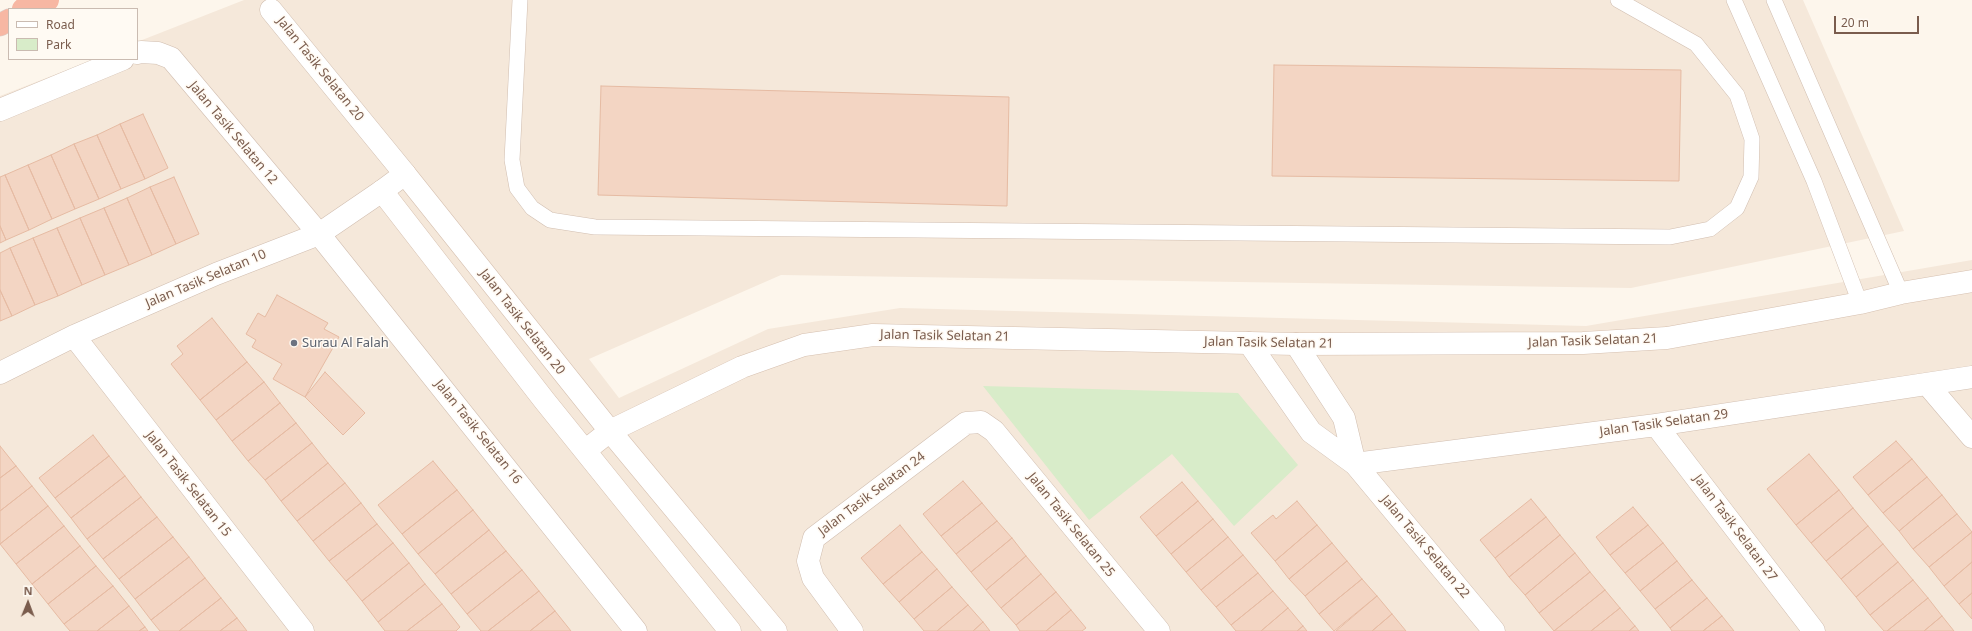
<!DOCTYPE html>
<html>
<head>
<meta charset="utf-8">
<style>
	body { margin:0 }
	#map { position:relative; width:1972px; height:631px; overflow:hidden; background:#fdf6ec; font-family:"Noto Sans",sans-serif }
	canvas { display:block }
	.legend { position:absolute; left:8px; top:8px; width:130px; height:52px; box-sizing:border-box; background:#fffaf3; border:1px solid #cabbb1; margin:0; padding:5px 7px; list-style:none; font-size:12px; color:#7a5c4d }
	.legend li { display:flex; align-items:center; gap:8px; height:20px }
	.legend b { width:20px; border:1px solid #cabbb1 }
	.north { position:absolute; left:8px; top:583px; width:40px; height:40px; -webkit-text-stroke:3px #fffaf3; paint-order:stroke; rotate:1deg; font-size:11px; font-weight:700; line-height:16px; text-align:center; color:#7a5c4d }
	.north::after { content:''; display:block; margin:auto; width:14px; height:18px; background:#7a5c4d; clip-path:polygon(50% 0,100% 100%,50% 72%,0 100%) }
	.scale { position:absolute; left:1834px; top:16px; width:85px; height:18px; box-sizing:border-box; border:2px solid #7a5c4d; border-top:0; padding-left:5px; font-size:12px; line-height:14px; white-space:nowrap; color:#7a5c4d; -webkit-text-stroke:3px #fffaf3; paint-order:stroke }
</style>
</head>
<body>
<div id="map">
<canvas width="1972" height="631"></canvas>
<ul class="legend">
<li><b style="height:5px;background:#fff"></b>Road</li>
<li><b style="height:11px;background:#d8ecc9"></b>Park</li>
</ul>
<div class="north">N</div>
<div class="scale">20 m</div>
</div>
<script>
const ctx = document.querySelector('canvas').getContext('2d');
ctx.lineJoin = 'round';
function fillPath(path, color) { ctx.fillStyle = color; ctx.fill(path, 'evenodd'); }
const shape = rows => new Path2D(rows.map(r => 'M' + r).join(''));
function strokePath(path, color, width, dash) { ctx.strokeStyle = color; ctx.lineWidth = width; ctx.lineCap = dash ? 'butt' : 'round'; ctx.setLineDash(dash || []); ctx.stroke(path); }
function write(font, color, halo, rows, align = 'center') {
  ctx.font = font + ' "Noto Sans",sans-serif'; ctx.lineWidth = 3; ctx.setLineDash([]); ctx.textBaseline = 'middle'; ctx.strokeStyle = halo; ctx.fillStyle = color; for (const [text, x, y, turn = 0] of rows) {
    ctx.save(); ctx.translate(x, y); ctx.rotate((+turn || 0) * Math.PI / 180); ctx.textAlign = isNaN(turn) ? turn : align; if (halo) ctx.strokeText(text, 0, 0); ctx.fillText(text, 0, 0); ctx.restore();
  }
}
fillPath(shape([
	[244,0,1803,0,1904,231,1631,288,781,275,589,359,619,398,768,329,900,308,1586,326,1972,260,1972,631,0,631,0,96,95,59,137,59,137,42]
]), '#f5e8da');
fillPath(shape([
	[983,386,1238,393,1298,465,1234,526,1172,454,1089,520]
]), '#d8ecc9');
const building = shape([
	[1274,65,1681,70,1679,181,1272,176,1274,65],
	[601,86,1009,97,1007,206,598,195,601,86],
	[143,114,168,168,145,179,120,124,143,114],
	[120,124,145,179,121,189,97,135,120,124],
	[97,135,121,189,99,199,74,144,97,135],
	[74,144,99,199,75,209,51,155,74,144],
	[51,155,75,209,52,219,28,165,51,155],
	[28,165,52,219,29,230,5,175,28,165],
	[5,175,29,230,6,240,0,226,0,177,5,175],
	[174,177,199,234,176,244,150,187,174,177],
	[150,187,176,244,152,255,127,198,150,187],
	[127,198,152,255,129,265,104,208,127,198],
	[104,208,129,265,105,275,80,218,104,208],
	[80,218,105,275,82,285,57,228,80,218],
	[0,226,6,240,0,243,0,226],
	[57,228,82,285,58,296,33,238,57,228],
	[33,238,58,296,35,305,10,248,33,238],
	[10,248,35,305,12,316,0,290,0,253,10,248],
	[0,290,12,316,0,321,0,290],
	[277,295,328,323,324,329,339,337,305,397,273,379,282,364,252,347,256,340,246,334,258,313,265,317,277,295],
	[212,318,247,362,200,400,171,364,183,354,177,346,212,318],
	[247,362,264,382,216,420,200,400,247,362],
	[325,372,365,413,343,435,305,397,325,372],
	[264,382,280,403,232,441,216,420,264,382],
	[280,403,296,423,248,461,232,441,280,403],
	[296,423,312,443,265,480,248,461,296,423],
	[93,435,109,456,55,498,39,478,93,435],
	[1896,441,1912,459,1868,495,1853,477,1896,441],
	[312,443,328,463,281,501,265,480,312,443],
	[0,446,16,466,0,478,0,446],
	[1809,454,1839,490,1796,525,1767,489,1809,454],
	[109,456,125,476,71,518,55,498,109,456],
	[1912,459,1927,477,1883,513,1868,495,1912,459],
	[433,461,457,490,402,534,378,505,433,461],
	[328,463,345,483,297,521,281,501,328,463],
	[16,466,32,486,0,511,0,478,16,466],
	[125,476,141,497,87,539,71,518,125,476],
	[1927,477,1942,495,1899,531,1883,513,1927,477],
	[963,481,982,503,941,536,923,514,963,481],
	[1182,482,1198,501,1156,536,1140,517,1182,482],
	[345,483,361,503,313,541,297,521,345,483],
	[32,486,48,506,0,544,0,511,32,486],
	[457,490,473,510,418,554,402,534,457,490],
	[1839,490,1853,508,1811,543,1796,525,1839,490],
	[1942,495,1957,514,1913,549,1899,531,1942,495],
	[141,497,157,517,103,559,87,539,141,497],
	[1531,499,1546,517,1495,558,1480,540,1531,499],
	[1198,501,1213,519,1171,554,1156,536,1198,501],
	[1297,501,1317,525,1275,561,1251,533,1273,515,1276,519,1297,501],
	[361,503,377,524,329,561,313,541,361,503],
	[982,503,997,521,956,554,941,536,982,503],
	[48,506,64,526,16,564,0,544,48,506],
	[1633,507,1648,525,1610,555,1596,537,1633,507],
	[1853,508,1868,526,1826,561,1811,543,1853,508],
	[473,510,489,530,435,574,418,554,473,510],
	[1957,514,1972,532,1929,567,1913,549,1957,514],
	[157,517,173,537,119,579,103,559,157,517],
	[1546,517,1560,535,1509,577,1495,558,1546,517],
	[1213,519,1228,537,1186,572,1171,554,1213,519],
	[997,521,1012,538,971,572,956,554,997,521],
	[377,524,393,543,346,581,329,561,377,524],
	[900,525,922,552,883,584,861,558,900,525],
	[1317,525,1332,543,1289,579,1275,561,1317,525],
	[1648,525,1663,543,1625,573,1610,555,1648,525],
	[64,526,80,546,32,584,16,564,64,526],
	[1868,526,1883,544,1841,579,1826,561,1868,526],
	[489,530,506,551,451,594,435,574,489,530],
	[1972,532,1972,562,1944,586,1929,567,1972,532],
	[1560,535,1575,553,1525,595,1509,577,1560,535],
	[173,537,189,557,135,599,119,579,173,537],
	[1228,537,1243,555,1201,590,1186,572,1228,537],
	[1012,538,1026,556,986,590,971,572,1012,538],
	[393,543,409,563,362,601,346,581,393,543],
	[1332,543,1347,561,1305,596,1289,579,1332,543],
	[1663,543,1677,561,1640,591,1625,573,1663,543],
	[1883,544,1898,562,1856,597,1841,579,1883,544],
	[80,546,96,566,48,604,32,584,80,546],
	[506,551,522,570,467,614,451,594,506,551],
	[922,552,937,569,899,602,883,584,922,552],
	[1575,553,1590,572,1539,613,1525,595,1575,553],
	[1243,555,1258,573,1216,607,1201,590,1243,555],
	[1026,556,1041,574,1001,608,986,590,1026,556],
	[189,557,205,578,151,620,135,599,189,557],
	[1347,561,1362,579,1319,614,1305,596,1347,561],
	[1677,561,1692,580,1655,609,1640,591,1677,561],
	[1898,562,1913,580,1870,615,1856,597,1898,562],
	[1972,562,1972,593,1959,604,1944,586,1972,562],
	[409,563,425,584,378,622,362,601,409,563],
	[96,566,113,586,64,624,48,604,96,566],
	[937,569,952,587,914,619,899,602,937,569],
	[522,570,539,591,488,631,481,631,467,614,522,570],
	[1590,572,1605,590,1554,631,1539,613,1590,572],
	[1258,573,1273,591,1231,625,1216,607,1258,573],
	[1041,574,1056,592,1016,625,1001,608,1041,574],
	[205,578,221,598,179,631,160,631,151,620,205,578],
	[1362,579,1377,596,1334,631,1319,614,1362,579],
	[1692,580,1707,598,1670,628,1655,609,1692,580],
	[1913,580,1928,598,1887,631,1884,631,1870,615,1913,580],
	[425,584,442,604,407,631,385,631,378,622,425,584],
	[113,586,129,606,97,631,70,631,64,624,113,586],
	[952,587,968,605,937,631,924,631,914,619,952,587],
	[1605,590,1620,608,1591,631,1554,631,1605,590],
	[539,591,555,611,530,631,488,631,539,591],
	[1273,591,1288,608,1261,631,1236,631,1231,625,1273,591],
	[1056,592,1071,610,1046,631,1020,631,1016,625,1056,592],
	[1972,593,1972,619,1959,604,1972,593],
	[1377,596,1392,614,1372,631,1336,631,1377,596],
	[221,598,237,618,220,631,179,631,221,598],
	[1707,598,1722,616,1703,631,1672,631,1670,628,1707,598],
	[1928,598,1942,616,1924,631,1887,631,1928,598],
	[442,604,460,627,456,631,407,631,442,604],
	[968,605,983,622,973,631,937,631,968,605],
	[129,606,145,627,139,631,97,631,129,606],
	[1288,608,1303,626,1297,631,1261,631,1288,608],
	[1620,608,1635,626,1629,631,1591,631,1620,608],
	[1071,610,1086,628,1082,631,1046,631,1071,610],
	[555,611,571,631,530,631,555,611],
	[1392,614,1406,631,1372,631,1392,614],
	[1722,616,1734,631,1703,631,1722,616],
	[1942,616,1954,631,1924,631,1942,616],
	[237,618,247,631,220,631,237,618],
	[983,622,990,631,973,631,983,622],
	[1303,626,1307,631,1297,631,1303,626],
	[1635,626,1639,631,1629,631,1635,626],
	[145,627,148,631,139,631,145,627]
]);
fillPath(building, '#f3d5c3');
strokePath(building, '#e6bba3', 1);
const lane = shape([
	[520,0,512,160,517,188,532,208,550,220,595,227,1670,237,1710,229,1737,208,1751,177,1752,139,1737,95,1696,44,1618,0],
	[1734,0,1814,181,1860,303],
	[1774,0,1901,293]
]);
const street = shape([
	[137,53,141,52,158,53,171,58,319,234,636,631],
	[0,110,123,59],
	[74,336,303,631],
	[1249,343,1311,432,1355,464,1344,418,1296,344],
	[0,373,74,336,216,274,319,234,382,191,405,174,271,10],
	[1927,384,1972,437],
	[1656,425,1814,631],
	[1355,464,1656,425,1972,377],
	[1355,464,1494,631],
	[852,631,813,578,808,561,814,538,966,423,981,422,994,431,1159,631]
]);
const secondary = shape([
	[405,174,610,431,776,631],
	[382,191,544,400,730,631],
	[586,450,610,431,742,367,804,345,873,335,1296,344,1583,343,1667,338,1860,303,1901,293,1972,281]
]);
const highway = shape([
	[0,25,9,20]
]);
strokePath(lane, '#d1beb0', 16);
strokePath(street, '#d1beb0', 23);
strokePath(secondary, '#d6c0b0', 23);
strokePath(highway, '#dad1cd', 23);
strokePath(lane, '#fff', 15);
strokePath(street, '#fff', 22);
strokePath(secondary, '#fff', 22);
strokePath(highway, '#f7b7a3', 22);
const highwayBridge = shape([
	[23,9,48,0]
]);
strokePath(highwayBridge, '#dad1cd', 23, []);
strokePath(highwayBridge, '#f7b7a3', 22);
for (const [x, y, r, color] of [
	[294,343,4,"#6b7280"]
]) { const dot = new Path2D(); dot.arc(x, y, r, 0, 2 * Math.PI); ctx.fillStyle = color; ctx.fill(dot); strokePath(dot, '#fffaf3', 1.5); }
write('13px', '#7a5c4d', '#fffaf3', [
	["Jalan Tasik Selatan 20",320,69,51],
	["Jalan Tasik Selatan 12",233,133,50],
	["Jalan Tasik Selatan 10",206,279,-23],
	["Jalan Tasik Selatan 20",522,322,52],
	["Jalan Tasik Selatan 21",945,336,1],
	["Jalan Tasik Selatan 21",1593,341,-2],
	["Jalan Tasik Selatan 21",1269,343,1],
	["Jalan Tasik Selatan 29",1664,423,-8],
	["Jalan Tasik Selatan 16",478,432,51],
	["Jalan Tasik Selatan 15",188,484,52],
	["Jalan Tasik Selatan 24",872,494,-37],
	["Jalan Tasik Selatan 25",1071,525,51],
	["Jalan Tasik Selatan 27",1735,528,53],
	["Jalan Tasik Selatan 22",1425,547,50]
]);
write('13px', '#5b616d', '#fffaf3', [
	["Surau Al Falah",302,343]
], 'left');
</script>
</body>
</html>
